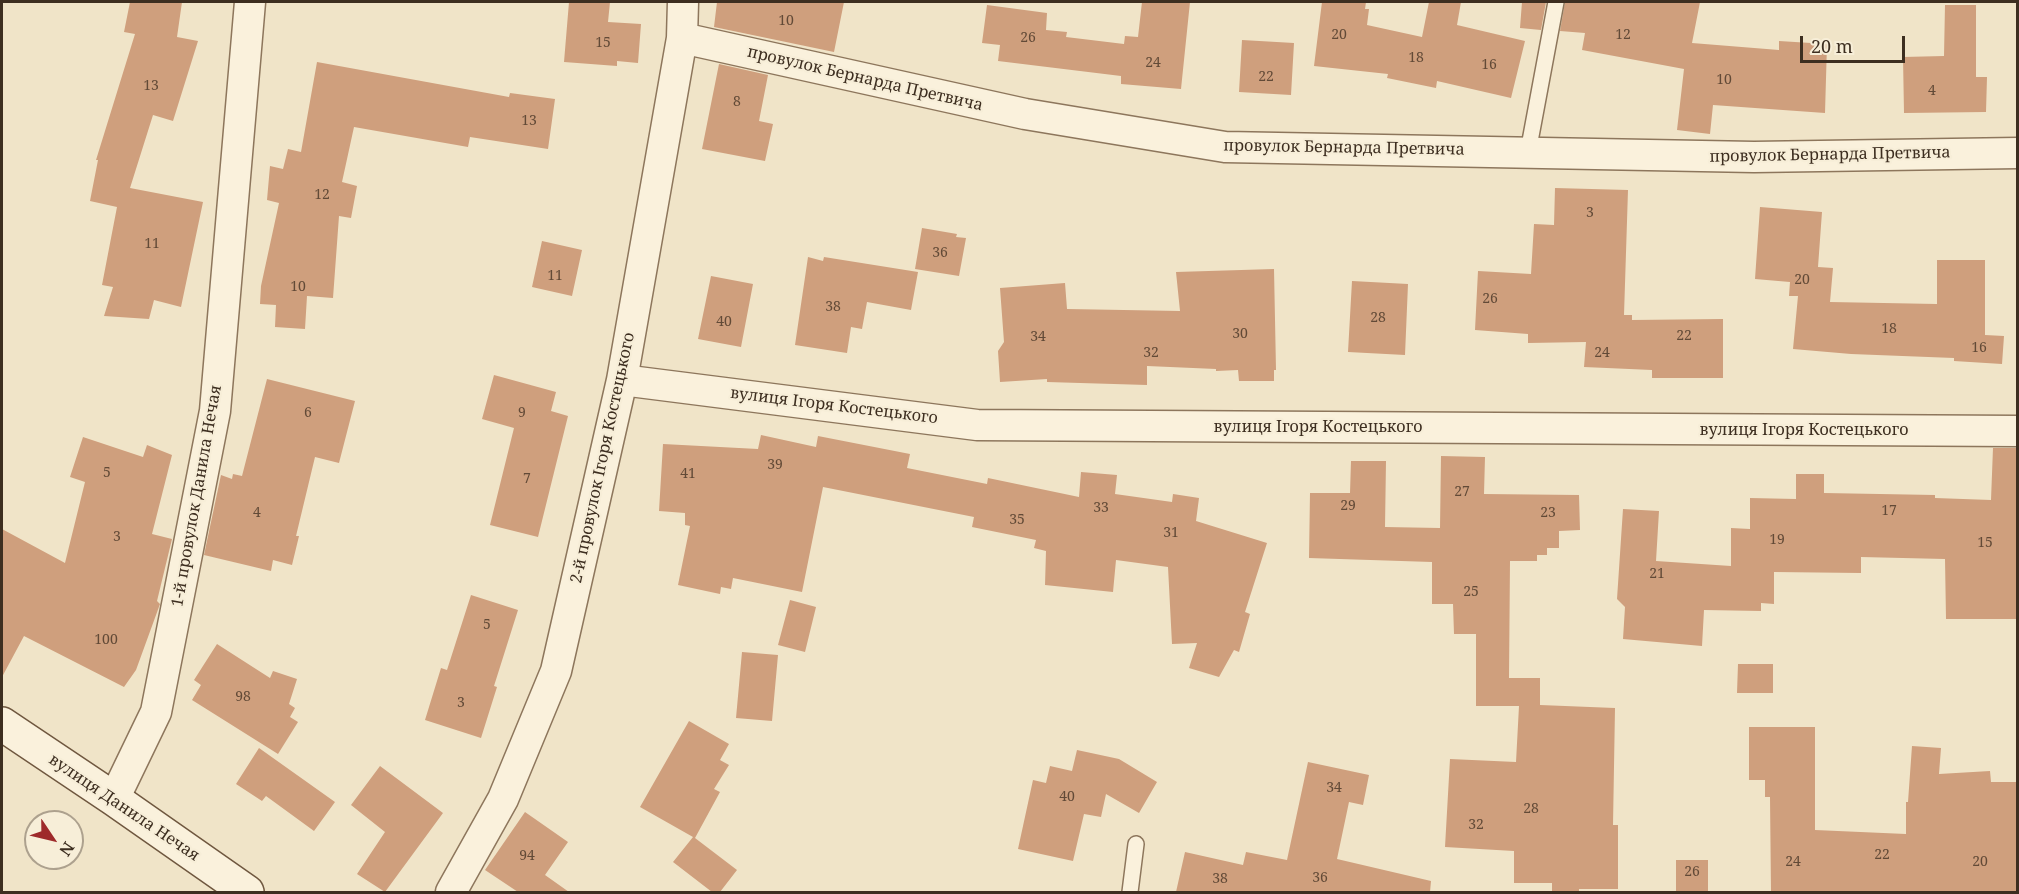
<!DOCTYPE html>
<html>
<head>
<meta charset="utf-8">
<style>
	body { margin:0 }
	#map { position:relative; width:2019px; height:894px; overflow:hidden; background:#f0e4c8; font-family:"Noto Serif",serif }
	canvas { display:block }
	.frame { position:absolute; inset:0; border:3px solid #3d2e20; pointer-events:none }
	.north { position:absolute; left:24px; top:810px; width:60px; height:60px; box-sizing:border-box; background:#f7eed8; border:2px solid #ada18e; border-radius:50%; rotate:125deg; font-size:16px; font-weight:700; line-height:24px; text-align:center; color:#3d2e20 }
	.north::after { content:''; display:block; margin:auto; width:21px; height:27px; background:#9e2a2b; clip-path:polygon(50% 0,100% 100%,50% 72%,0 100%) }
	.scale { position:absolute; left:1800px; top:36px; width:105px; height:27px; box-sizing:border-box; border:3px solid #3d2e20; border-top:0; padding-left:8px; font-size:18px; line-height:21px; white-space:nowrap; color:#3d2e20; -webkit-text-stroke:4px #f7eed8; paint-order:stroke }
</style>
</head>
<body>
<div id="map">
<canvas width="2019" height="894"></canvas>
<div class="frame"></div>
<div class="north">N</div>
<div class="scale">20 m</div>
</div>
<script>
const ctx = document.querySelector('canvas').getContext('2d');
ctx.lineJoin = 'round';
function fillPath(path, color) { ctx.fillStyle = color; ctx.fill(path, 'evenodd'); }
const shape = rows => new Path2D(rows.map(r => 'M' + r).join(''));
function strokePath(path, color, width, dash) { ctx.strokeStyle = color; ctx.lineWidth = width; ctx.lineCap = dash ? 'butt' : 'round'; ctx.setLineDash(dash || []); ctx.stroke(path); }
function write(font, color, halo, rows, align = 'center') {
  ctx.font = font + ' "Noto Serif",serif'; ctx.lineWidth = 4.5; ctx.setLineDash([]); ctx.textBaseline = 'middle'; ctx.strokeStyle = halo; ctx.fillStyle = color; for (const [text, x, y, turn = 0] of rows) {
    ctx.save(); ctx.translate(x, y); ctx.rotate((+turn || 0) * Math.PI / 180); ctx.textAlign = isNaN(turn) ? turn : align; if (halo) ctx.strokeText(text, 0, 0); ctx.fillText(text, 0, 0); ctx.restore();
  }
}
fillPath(shape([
	[130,2,182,2,177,37,198,41,173,121,153,115,130,188,203,202,181,307,154,300,149,319,104,316,113,287,102,285,117,207,90,201,98,160,96,160,135,34,124,32],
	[569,2,610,2,608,22,641,24,638,63,617,61,617,66,564,62],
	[717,2,844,2,834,52,714,27],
	[1142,2,1190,2,1181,89,1121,84,1121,76,998,61,1000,45,982,43,987,5,1047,13,1046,30,1067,32,1066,37,1124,44,1125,36,1138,37],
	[1322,2,1366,2,1365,9,1369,9,1367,25,1422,37,1429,2,1461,2,1457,25,1525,41,1511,98,1437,81,1436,88,1387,78,1388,74,1314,66],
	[1522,2,1546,2,1541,30,1520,28],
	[1565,2,1700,2,1692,43,1779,50,1779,41,1827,44,1825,113,1713,105,1710,134,1677,130,1684,69,1582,50,1585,33,1560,31],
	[1945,5,1976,5,1976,77,1987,77,1986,112,1904,113,1903,57,1944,56],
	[1242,40,1294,43,1291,95,1239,92],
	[317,62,509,97,510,93,555,99,548,149,470,137,468,147,354,127,342,182,357,186,351,218,339,216,333,298,307,296,305,329,275,327,276,305,260,304,261,286,279,203,267,200,270,166,283,169,288,149,301,152],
	[719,64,768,75,759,121,773,124,765,161,702,149],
	[1555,188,1628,190,1624,315,1632,315,1632,320,1723,319,1723,378,1652,378,1652,370,1584,367,1586,342,1528,343,1528,334,1475,330,1478,271,1531,274,1534,224,1554,225],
	[1760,207,1822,212,1818,267,1833,268,1830,302,1937,304,1937,260,1985,260,1985,335,2004,336,2002,364,1954,361,1954,358,1851,354,1793,349,1798,296,1789,296,1790,282,1755,279],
	[922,228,957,234,956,237,966,238,959,276,915,269],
	[542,241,582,250,572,296,532,287],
	[808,257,823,261,824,257,918,272,911,310,867,302,862,329,851,327,847,353,795,345],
	[1274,269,1276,370,1274,370,1274,381,1239,381,1238,370,1216,371,1216,369,1147,366,1147,385,1047,382,1047,379,1000,382,998,351,1004,342,1000,288,1065,283,1067,309,1180,311,1176,272],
	[711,276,753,284,741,347,698,339],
	[1352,281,1408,284,1405,355,1348,352],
	[494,375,556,392,551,411,568,416,538,537,490,525,514,428,482,419],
	[267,379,355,401,339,463,315,457,296,536,299,536,292,565,273,560,271,571,204,555,221,475,232,479,233,474,242,476],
	[761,435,816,447,818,436,910,454,907,468,987,484,988,478,1079,497,1081,472,1117,475,1115,494,1172,502,1173,494,1199,498,1196,521,1267,543,1245,612,1250,614,1239,652,1234,650,1219,677,1189,668,1197,643,1172,644,1168,567,1116,560,1113,592,1045,585,1046,551,1034,548,1036,540,972,527,974,517,823,487,802,592,733,578,731,589,721,587,720,594,678,585,690,526,685,525,685,513,659,511,663,444,758,449],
	[83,437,143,457,147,445,172,455,152,534,172,539,157,601,160,604,136,670,124,687,24,636,2,677,2,529,65,563,85,482,70,477],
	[1993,448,2018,448,2018,619,1946,619,1945,559,1861,557,1861,573,1774,572,1774,604,1761,603,1761,611,1704,610,1702,646,1623,639,1625,607,1617,599,1623,509,1659,511,1656,561,1731,566,1731,528,1750,529,1750,498,1796,499,1796,474,1824,474,1824,493,1935,495,1935,498,1991,500],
	[1441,456,1485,457,1484,494,1579,495,1580,530,1559,531,1559,548,1547,548,1547,555,1537,555,1537,561,1510,561,1509,678,1540,678,1540,705,1615,708,1613,825,1618,825,1618,889,1579,889,1579,892,1552,892,1552,883,1514,883,1514,851,1445,847,1450,759,1516,762,1519,706,1476,706,1476,634,1454,634,1453,604,1432,604,1432,562,1309,558,1310,493,1350,493,1351,461,1386,461,1385,527,1440,528],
	[471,595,518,610,494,686,497,687,481,738,425,720,441,668,447,670],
	[790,600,816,607,805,652,778,645],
	[217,644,270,678,273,671,297,679,289,704,295,708,290,717,298,722,278,754,192,700,201,685,194,680],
	[742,652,778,655,772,721,736,718],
	[1738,664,1773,664,1773,693,1737,693],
	[689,721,729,744,720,760,729,765,714,789,720,792,695,838,737,870,720,892,712,892,673,862,693,837,640,807],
	[1749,727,1815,727,1815,830,1906,834,1906,802,1908,802,1912,746,1941,748,1939,774,1990,771,1991,782,2018,782,2018,892,1771,892,1770,797,1765,797,1765,780,1749,780],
	[259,748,335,802,314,831,266,796,262,801,236,784],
	[1077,750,1119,759,1157,782,1139,813,1106,794,1101,817,1084,814,1073,861,1018,849,1033,780,1046,783,1050,766,1072,771],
	[1308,762,1369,775,1363,805,1349,802,1337,859,1431,881,1430,892,1176,892,1185,852,1243,865,1246,852,1287,860],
	[380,766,443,813,385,892,357,874,385,832,351,805],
	[525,812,568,842,545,875,569,892,518,892,485,870],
	[1676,860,1708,860,1708,892,1676,892]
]), '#cf9f7d');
const service = shape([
	[1528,152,1556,2],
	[1130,892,1136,844]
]);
const minor = shape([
	[682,38,1025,114,1225,147,1754,157,2018,153],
	[622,380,977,425,2018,431],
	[114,799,156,712,215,411,250,2],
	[451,892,503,799,556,671,622,380,682,38,683,2]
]);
const secondary = shape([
	[2,724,114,799,247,892]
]);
strokePath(service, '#8d765c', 18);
strokePath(minor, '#8d765c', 33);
strokePath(secondary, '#6f573f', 36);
strokePath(service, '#faf1dc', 15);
strokePath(minor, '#faf1dc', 30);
strokePath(secondary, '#faf1dc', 33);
write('14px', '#624a37', null, [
	["10",786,21],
	["20",1339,35],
	["12",1623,35],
	["26",1028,38],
	["15",603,43],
	["18",1416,58],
	["24",1153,63],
	["16",1489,65],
	["22",1266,77],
	["10",1724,80],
	["13",151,86],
	["4",1932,91],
	["8",737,102],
	["13",529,121],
	["12",322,195],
	["3",1590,213],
	["11",152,244],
	["36",940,253],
	["11",555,276],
	["20",1802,280],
	["10",298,287],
	["26",1490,299],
	["38",833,307],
	["28",1378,318],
	["40",724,322],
	["18",1889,329],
	["30",1240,334],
	["22",1684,336],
	["34",1038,337],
	["16",1979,348],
	["32",1151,353],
	["24",1602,353],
	["6",308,413],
	["9",522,413],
	["39",775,465],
	["5",107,473],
	["41",688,474],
	["7",527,479],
	["27",1462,492],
	["29",1348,506],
	["33",1101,508],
	["17",1889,511],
	["4",257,513],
	["23",1548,513],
	["35",1017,520],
	["31",1171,533],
	["3",117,537],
	["19",1777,540],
	["15",1985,543],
	["21",1657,574],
	["25",1471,592],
	["5",487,625],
	["100",106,640],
	["98",243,697],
	["3",461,703],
	["34",1334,788],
	["40",1067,797],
	["28",1531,809],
	["32",1476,825],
	["22",1882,855],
	["94",527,856],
	["24",1793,862],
	["20",1980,862],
	["26",1692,872],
	["36",1320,878],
	["38",1220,879]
]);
write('16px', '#3d2e20', '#f7eed8', [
	["провулок Бернарда Претвича",865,79,13],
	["провулок Бернарда Претвича",1344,148,1],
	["провулок Бернарда Претвича",1830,155,-1],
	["вулиця Ігоря Костецького",834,406,7],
	["вулиця Ігоря Костецького",1318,427],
	["вулиця Ігоря Костецького",1804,430],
	["2-й провулок Ігоря Костецького",603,458,-78],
	["1-й провулок Данила Нечая",197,496,-80],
	["вулиця Данила Нечая",124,808,34]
]);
</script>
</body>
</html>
